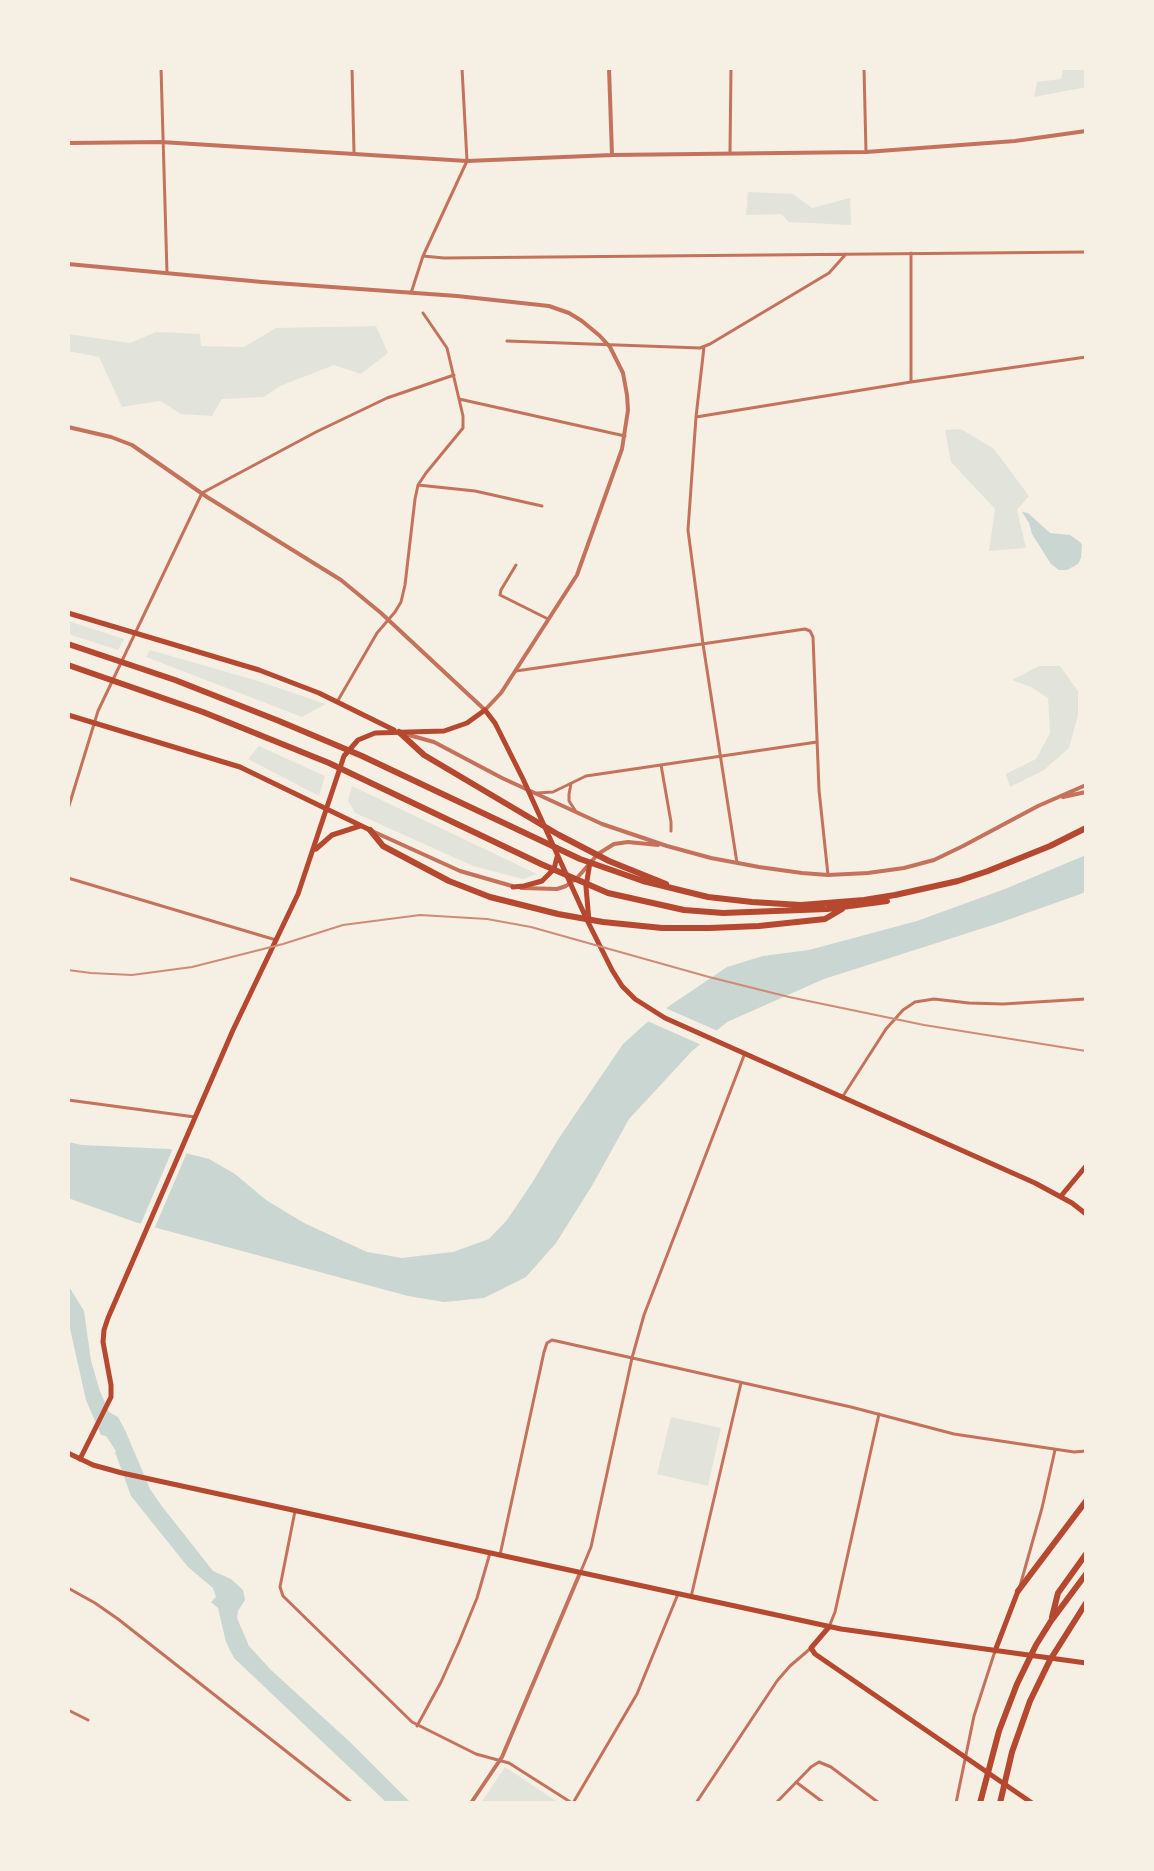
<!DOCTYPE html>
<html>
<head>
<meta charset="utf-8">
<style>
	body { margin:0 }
	#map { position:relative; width:1154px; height:1871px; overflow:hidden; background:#f6efe4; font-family:Helvetica,sans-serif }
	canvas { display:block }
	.frame { position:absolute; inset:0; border:70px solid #f6efe4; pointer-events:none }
</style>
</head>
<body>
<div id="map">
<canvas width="1154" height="1871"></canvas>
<div class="frame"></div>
</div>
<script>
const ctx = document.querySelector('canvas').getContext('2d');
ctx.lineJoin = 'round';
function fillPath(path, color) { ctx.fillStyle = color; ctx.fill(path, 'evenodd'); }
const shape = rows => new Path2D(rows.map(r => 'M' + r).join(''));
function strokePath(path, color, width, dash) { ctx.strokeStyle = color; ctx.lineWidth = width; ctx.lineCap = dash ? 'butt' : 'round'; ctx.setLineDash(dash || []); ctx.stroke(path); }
fillPath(shape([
	[1063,68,1086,68,1086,87,1034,97,1037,82,1061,79],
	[748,192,793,194,812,208,850,198,851,225,789,222,781,214,746,215],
	[376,326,388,353,361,374,334,365,280,386,264,397,222,399,212,416,181,414,160,401,122,407,99,357,68,351,68,334,130,343,156,332,200,334,201,346,244,347,276,328],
	[961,429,994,449,1029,496,1017,510,1026,548,989,551,995,509,951,462,945,430],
	[68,621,124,639,118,650,68,634],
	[150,650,258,681,326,704,302,717,146,657],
	[1039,666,1060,666,1078,691,1078,715,1069,748,1044,770,1010,787,1006,774,1036,759,1050,733,1048,698,1031,687,1012,680],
	[259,746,325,776,319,796,248,759],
	[352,786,537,874,523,879,473,866,355,813,348,801],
	[671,1417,721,1428,708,1486,657,1474],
	[505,1767,559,1803,481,1803]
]), '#e2e4dc');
fillPath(shape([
	[1022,512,1028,513,1050,533,1070,535,1080,542,1082,545,1081,558,1078,564,1067,570,1059,570,1051,564,1032,534,1029,523],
	[1086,855,1086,892,999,923,824,979,727,1022,692,1051,629,1119,593,1184,556,1243,526,1277,484,1298,444,1302,408,1296,135,1222,68,1198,68,1142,82,1145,169,1149,209,1159,235,1174,266,1200,304,1223,367,1252,402,1258,453,1252,489,1239,507,1220,532,1183,559,1138,623,1044,653,1017,727,967,763,956,809,950,917,921,1005,889],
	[68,1285,84,1311,91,1361,100,1391,109,1412,118,1417,125,1430,150,1489,161,1505,213,1571,231,1579,243,1590,245,1600,238,1611,237,1618,249,1646,271,1670,350,1742,411,1803,387,1803,234,1658,226,1642,218,1608,211,1602,216,1597,213,1588,188,1567,131,1496,115,1452,116,1451,106,1436,101,1435,86,1400,75,1351,68,1319]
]), '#c9d6d2');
fillPath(shape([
	[661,1006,720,1032,704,1046,645,1020],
	[174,1146,188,1150,153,1232,139,1228]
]), '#f6efe4');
strokePath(shape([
	[161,68,167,273],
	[352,68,354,153],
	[864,68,866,152],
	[730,152,731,68],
	[423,256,444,258,1086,252],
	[411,293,423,256,467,161,462,68],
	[507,341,700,348,710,344,829,273,846,254],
	[704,347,696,417,688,530,703,644,737,863],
	[911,382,911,253],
	[459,399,625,436],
	[696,417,911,382,1086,357],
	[418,485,475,491,542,506],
	[516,565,501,590,500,595,548,619],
	[516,671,805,629,810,631,813,637,819,790,828,875],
	[337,702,377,633,395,612,401,602,405,585,415,499,418,485,426,473,463,428,463,416,447,348,423,313],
	[661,765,671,822,671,831],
	[571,784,569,794,569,801,575,810],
	[537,793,553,792,586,776,817,742],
	[68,809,98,711,202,493,316,432,387,398,454,375],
	[68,878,276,940],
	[843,1096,886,1029,903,1010,915,1002,934,999,969,1003,1003,1004,1086,999],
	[68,1100,195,1117],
	[295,1511,280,1587,283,1596,412,1722,476,1754,509,1763,572,1803],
	[500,1555,544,1352,547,1343,552,1340,851,1407,954,1434,1074,1452,1086,1451],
	[581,1571,591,1547,632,1358,644,1315,745,1053],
	[1020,1586,1042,1508,1055,1450],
	[68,1588,95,1603,118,1619,352,1803],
	[691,1597,741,1383],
	[829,1627,835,1612,879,1414],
	[68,1710,88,1720],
	[417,1726,441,1682,459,1642,477,1598,490,1553],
	[796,1782,824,1803],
	[573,1803,637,1694,678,1594],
	[696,1803,777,1681,790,1666,811,1648],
	[776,1803,811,1767,819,1762,831,1767,879,1803],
	[956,1803,974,1716,995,1651]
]), '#c5725c', 3);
strokePath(shape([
	[609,68,612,155],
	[68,143,161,142,467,161,612,155,866,152,1015,141,1086,131],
	[68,264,262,282,457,296,549,306,569,313,582,321,600,336,610,347,623,373,627,395,628,410,622,449,577,575,501,693,485,710,381,613,341,580,207,497,132,445,111,437,68,427],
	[405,734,434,742,502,778,602,824,667,846,711,858,759,867,802,873,828,875,868,873,904,868,934,860,963,846,1038,806,1086,785],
	[1063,797,1086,792],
	[372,831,460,871,512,886],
	[521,888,557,889,566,886,577,878,598,854,614,844,628,842,658,845],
	[471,1803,502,1757,580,1573]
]), '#c5725c', 4);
strokePath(shape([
	[68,613,259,670,319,693,394,730],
	[68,715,240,767,370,830],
	[316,849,332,835,360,826],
	[513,887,524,886,542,881,554,869,557,857],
	[589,921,586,887,590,862],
	[1061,1196,1086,1166],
	[80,1459,111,1397,111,1385,103,1342,104,1330,108,1318,233,1030,298,894,344,756,358,740,375,733,444,731,467,723,485,710,495,723,523,779,587,920,612,970,622,986,635,999,665,1018,1035,1183,1072,1203,1086,1214]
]), '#b5482f', 5);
strokePath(shape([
	[68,1453,93,1465,122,1473,841,1629,1086,1663],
	[829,1627,811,1648,815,1654,1032,1803],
	[995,1651,1018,1591]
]), '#b5482f', 5);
strokePath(shape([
	[68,644,175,680,279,721,362,756,580,859,643,881,708,897,752,902,801,905,864,900,895,895,958,881,988,871,1050,846,1086,828],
	[68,665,203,712,329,763,541,864,608,893,684,910,723,913,827,909,887,901],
	[399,732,424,755,559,835,609,861,666,884],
	[370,830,383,846,449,881,490,897,558,914,603,922,662,928,709,928,759,926,825,919,842,909],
	[1018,1591,1086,1501],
	[1052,1617,1058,1593,1086,1554],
	[980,1803,999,1731,1017,1684,1036,1645,1051,1621,1086,1574],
	[1000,1803,1012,1752,1030,1701,1050,1660,1086,1603]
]), '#b5482f', 6);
strokePath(shape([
	[68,970,91,973,132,975,192,967,283,944,343,925,420,915,487,919,531,927,709,977,789,997,924,1025,1086,1051]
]), '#cf8b77', 2);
</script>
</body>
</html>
